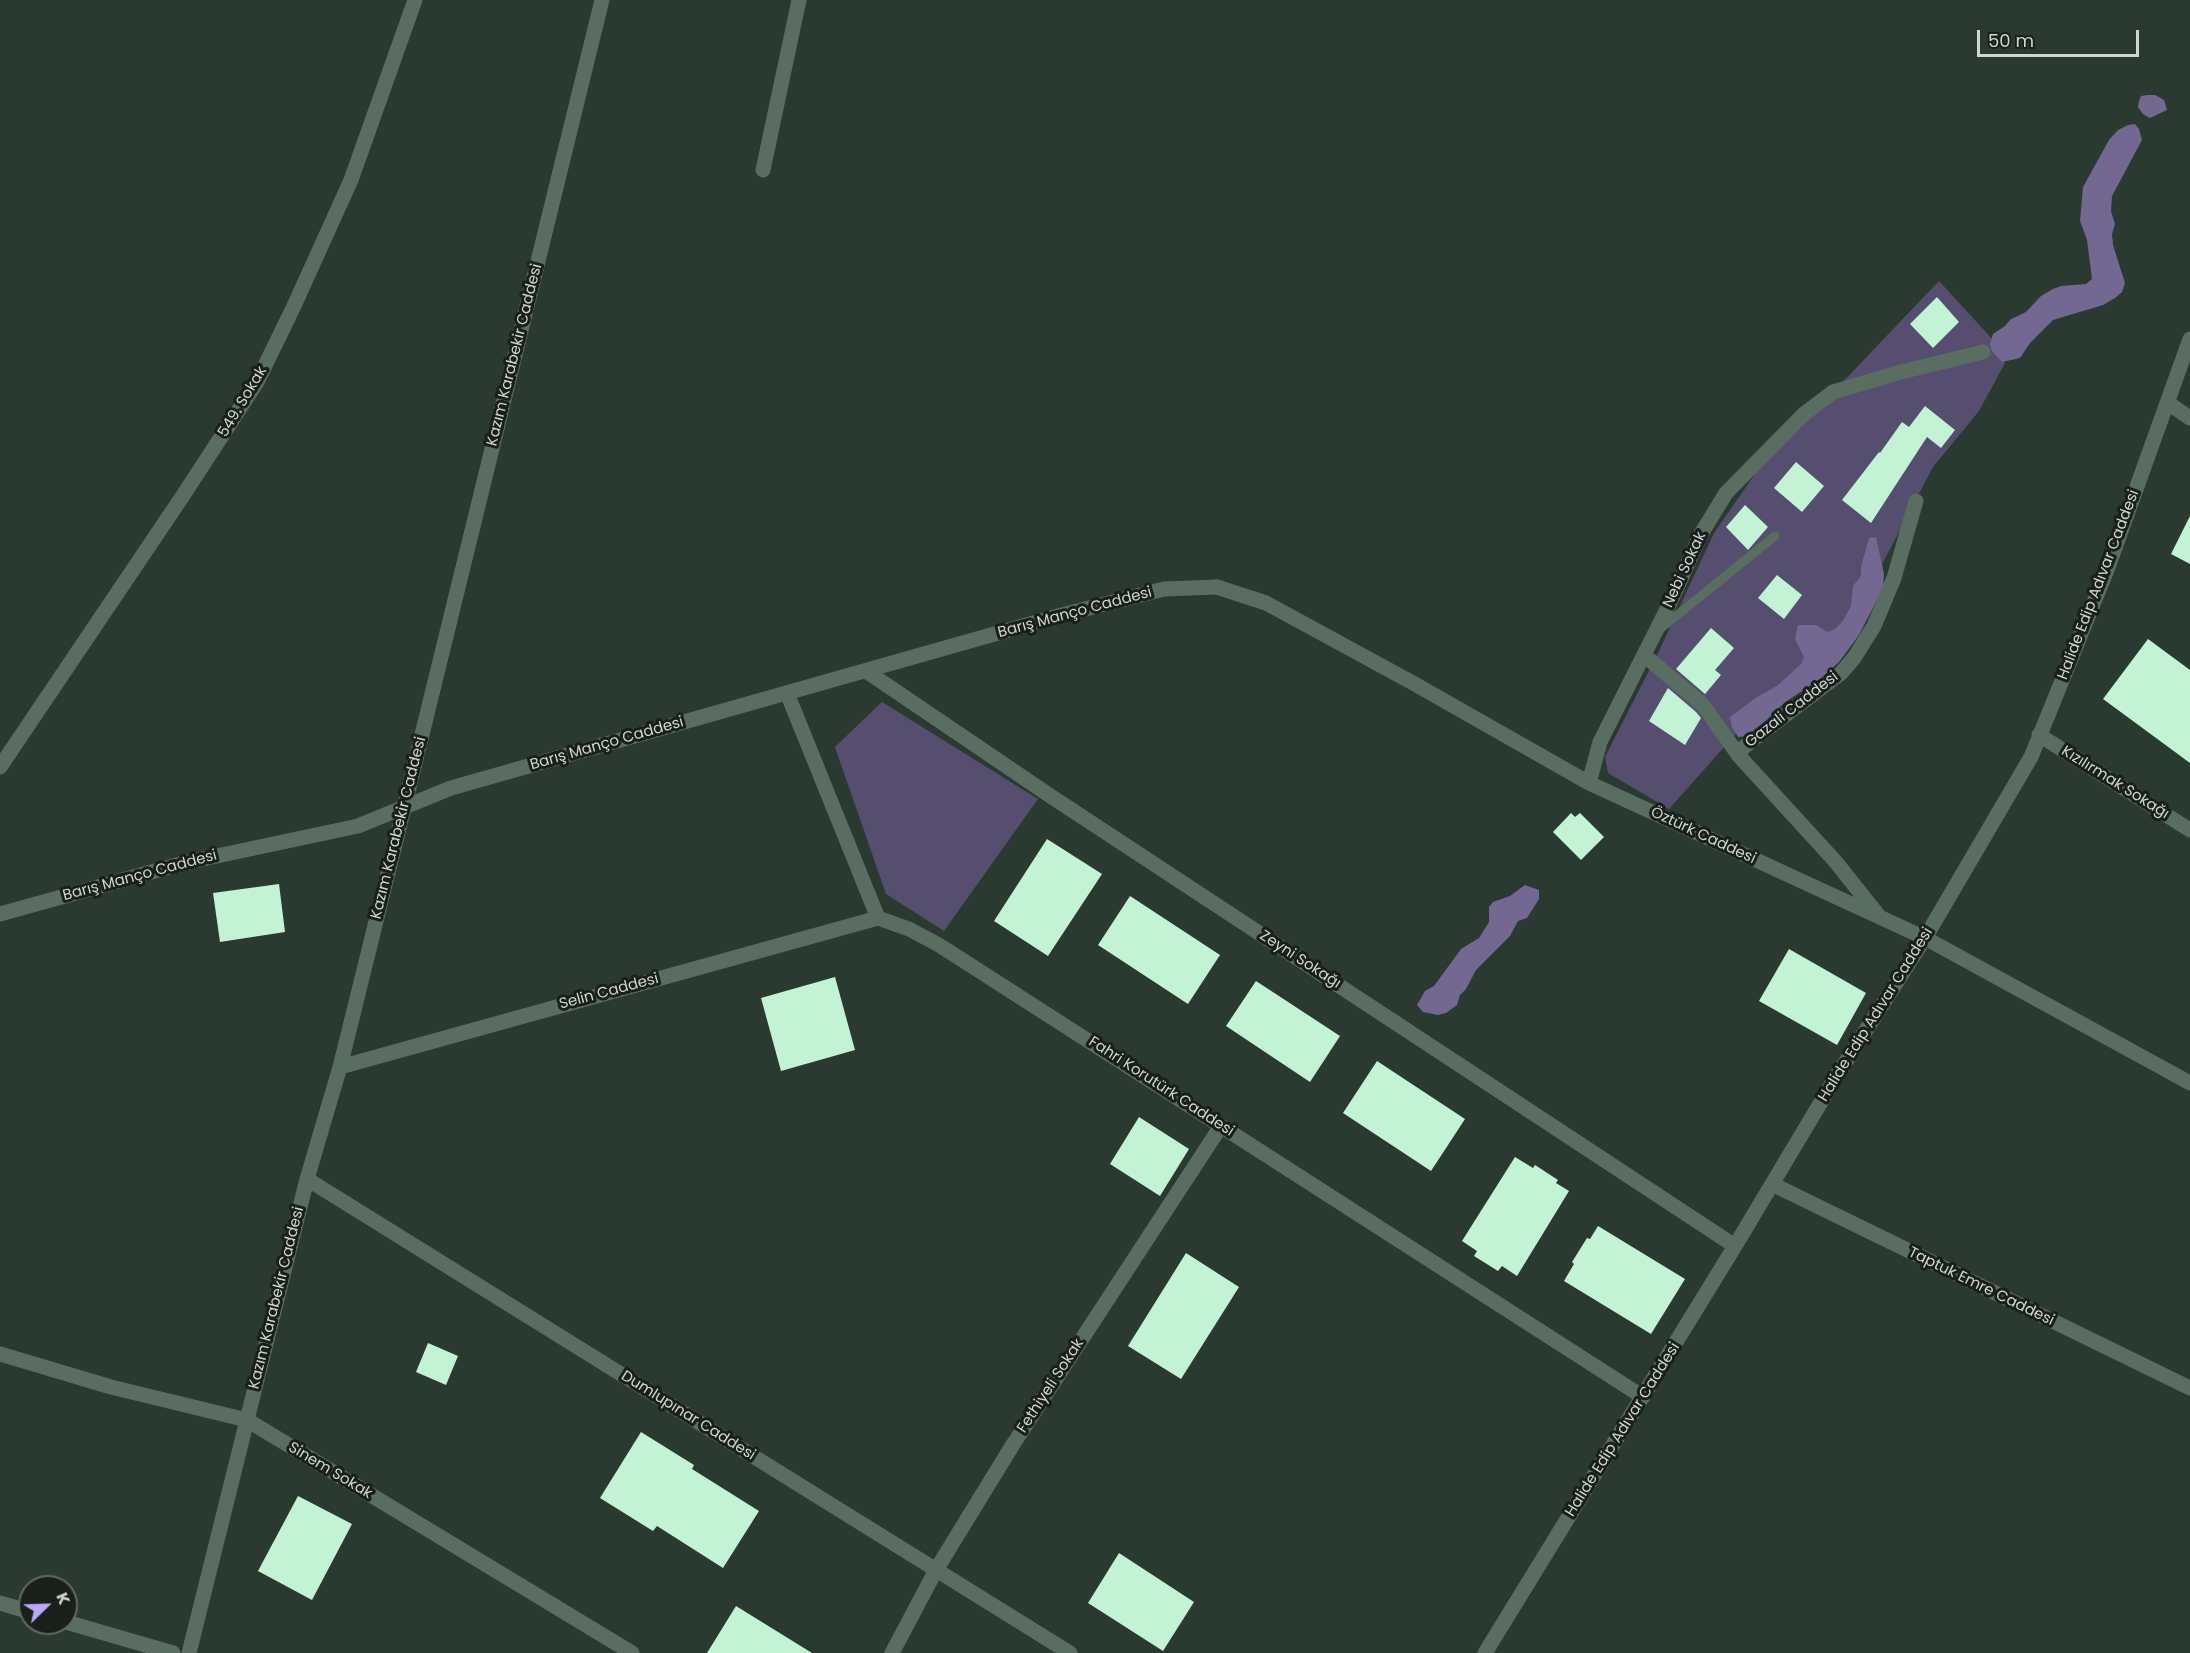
<!DOCTYPE html>
<html>
<head>
<meta charset="utf-8">
<style>
	body { margin:0 }
	#map { position:relative; width:2190px; height:1653px; overflow:hidden; background:#2b3a31; font-family:Poppins,sans-serif }
	canvas { display:block }
	.north { position:absolute; left:18px; top:1575px; width:60px; height:60px; box-sizing:border-box; background:#191f1b; border:2px solid #616964; border-radius:50%; rotate:67deg; font-size:16px; font-weight:700; line-height:24px; text-align:center; color:#ced7d1 }
	.north::after { content:''; display:block; margin:auto; width:21px; height:27px; background:#bca9f5; clip-path:polygon(50% 0,100% 100%,50% 72%,0 100%) }
	.scale { position:absolute; left:1977px; top:30px; width:162px; height:27px; box-sizing:border-box; border:3px solid #ced7d1; border-top:0; padding-left:8px; font-size:18px; line-height:21px; white-space:nowrap; color:#ced7d1; -webkit-text-stroke:4px #191f1b; paint-order:stroke }
</style>
</head>
<body>
<div id="map">
<canvas width="2190" height="1653"></canvas>
<div class="north">K</div>
<div class="scale">50 m</div>
</div>
<script>
const ctx = document.querySelector('canvas').getContext('2d');
ctx.lineJoin = 'round';
function fillPath(path, color) { ctx.fillStyle = color; ctx.fill(path, 'evenodd'); }
const shape = rows => new Path2D(rows.map(r => 'M' + r).join(''));
function strokePath(path, color, width, dash) { ctx.strokeStyle = color; ctx.lineWidth = width; ctx.lineCap = dash ? 'butt' : 'round'; ctx.setLineDash(dash || []); ctx.stroke(path); }
function write(font, color, halo, rows, align = 'center') {
  ctx.font = font + ' Poppins,sans-serif'; ctx.lineWidth = 6; ctx.setLineDash([]); ctx.textBaseline = 'middle'; ctx.strokeStyle = halo; ctx.fillStyle = color; for (const [text, x, y, turn = 0] of rows) {
    ctx.save(); ctx.translate(x, y); ctx.rotate((+turn || 0) * Math.PI / 180); ctx.textAlign = isNaN(turn) ? turn : align; if (halo) ctx.strokeText(text, 0, 0); ctx.fillText(text, 0, 0); ctx.restore();
  }
}
fillPath(shape([
	[1939,281,1995,342,2005,363,1979,411,1933,467,1835,654,1742,727,1669,809,1608,773,1605,757,1660,649,1714,533,1755,474],
	[882,702,1038,799,944,931,886,894,835,747]
]), '#564e6f');
fillPath(shape([
	[2148,95,2155,95,2164,100,2167,110,2150,118,2143,114,2138,107,2139,101,2141,96],
	[2135,124,2139,129,2142,140,2112,196,2111,211,2115,224,2112,234,2113,245,2125,283,2122,292,2115,298,2103,305,2053,320,2030,343,2020,358,2002,362,1992,351,1990,344,1993,334,2005,326,2011,319,2026,312,2041,296,2053,289,2061,286,2086,284,2092,279,2087,240,2080,221,2083,187,2109,140,2118,130,2128,125],
	[1876,537,1884,574,1883,588,1859,635,1839,662,1820,679,1784,703,1750,736,1738,737,1732,727,1730,717,1757,697,1777,686,1801,664,1804,657,1795,639,1798,625,1816,625,1827,632,1835,629,1843,621,1851,606,1853,586,1861,576,1861,567,1869,538],
	[1525,885,1539,890,1539,899,1527,918,1518,921,1510,936,1476,970,1466,989,1460,995,1457,1005,1446,1013,1438,1015,1423,1012,1417,1005,1425,991,1434,986,1461,949,1479,938,1489,922,1489,907,1493,902,1510,896]
]), '#726891');
fillPath(shape([
	[1937,297,1959,322,1933,348,1910,324],
	[1925,406,1955,430,1941,448,1927,437,1871,523,1842,500,1879,452,1880,453,1902,422,1909,427],
	[1796,462,1824,486,1802,512,1774,488],
	[1745,505,1768,527,1748,550,1726,527],
	[2190,516,2190,564,2171,554],
	[1777,575,1802,595,1784,619,1758,598],
	[1711,628,1734,648,1715,670,1721,675,1705,694,1676,669],
	[2148,639,2190,670,2190,763,2103,699],
	[1668,688,1696,712,1701,718,1685,745,1649,721],
	[1571,813,1575,817,1580,813,1604,837,1581,860,1553,832],
	[1047,839,1102,874,1048,956,994,921],
	[279,884,285,932,220,942,213,893],
	[1130,896,1220,955,1188,1004,1098,945],
	[1789,949,1866,993,1837,1045,1759,1001],
	[835,977,855,1050,781,1071,761,998],
	[1256,981,1340,1036,1310,1082,1226,1026],
	[1377,1061,1465,1119,1431,1171,1343,1113],
	[1139,1117,1189,1149,1160,1196,1110,1164],
	[1515,1157,1533,1168,1535,1165,1558,1180,1556,1183,1569,1191,1517,1276,1502,1266,1498,1271,1474,1256,1477,1251,1462,1241],
	[1598,1226,1685,1279,1651,1334,1564,1281,1574,1264,1572,1262,1587,1238,1590,1239],
	[1186,1253,1239,1287,1181,1379,1128,1346],
	[428,1343,458,1356,446,1385,416,1372],
	[641,1432,694,1465,692,1469,759,1511,723,1568,657,1526,653,1531,600,1498],
	[298,1496,352,1524,312,1600,258,1571],
	[1119,1553,1194,1602,1163,1651,1088,1603],
	[736,1606,812,1653,707,1653]
]), '#c3f3d5');
strokePath(shape([
	[1660,629,1775,536]
]), '#5a6d61', 9);
strokePath(shape([
	[763,170,799,0],
	[2168,403,2190,418],
	[1217,587,1266,603,1413,683,1589,783,1925,938,2190,1083],
	[1644,655,1703,705,1739,756],
	[866,671,1049,795,1735,1246],
	[787,693,878,918,909,929,939,945,1643,1397],
	[2039,735,2190,830],
	[0,767,182,497,257,382,294,306,351,180,415,0],
	[1589,783,1600,742,1670,603,1701,534,1726,493,1804,414,1833,392,1901,372,1983,352],
	[1878,915,1835,861,1739,756,1742,749,1751,741,1841,673,1854,658,1874,626,1894,578,1916,501],
	[340,1067,878,918],
	[1772,1184,2190,1388],
	[0,1354,111,1387,247,1420,632,1653],
	[0,1603,30,1612],
	[66,1622,173,1653],
	[892,1653,936,1570,1012,1446,1221,1126],
	[1485,1653,1735,1246,1836,1077,1925,938,2031,757,2107,570,2190,339]
]), '#5a6d61', 15);
strokePath(shape([
	[0,914,184,863,358,826,451,788,1058,616,1164,589,1217,587],
	[307,1179,1070,1653],
	[189,1653,307,1179,340,1067,404,808,602,0]
]), '#5a6d61', 15);
write('15px', '#ced7d1', '#191f1b', [
	["Kazım Karabekir Caddesi",515,355,-76],
	["549. Sokak",243,402,-59],
	["Nebi Sokak",1685,570,-65],
	["Halide Edip Adıvar Caddesi",2099,585,-69],
	["Barış Manço Caddesi",1075,613,-15],
	["Gazali Caddesi",1792,710,-38],
	["Barış Manço Caddesi",607,744,-16],
	["Kızılırmak Sokağı",2115,783,32],
	["Kazım Karabekir Caddesi",399,828,-76],
	["Öztürk Caddesi",1703,836,25],
	["Barış Manço Caddesi",140,876,-15],
	["Zeyni Sokağı",1300,960,33],
	["Selin Caddesi",609,992,-15],
	["Halide Edip Adıvar Caddesi",1876,1015,-58],
	["Fahri Korutürk Caddesi",1161,1087,33],
	["Taptuk Emre Caddesi",1981,1287,26],
	["Kazım Karabekir Caddesi",277,1298,-76],
	["Fethiyeli Sokak",1051,1386,-57],
	["Dumlupınar Caddesi",688,1416,32],
	["Halide Edip Adıvar Caddesi",1623,1430,-58],
	["Sinem Sokak",330,1471,31]
]);
</script>
</body>
</html>
